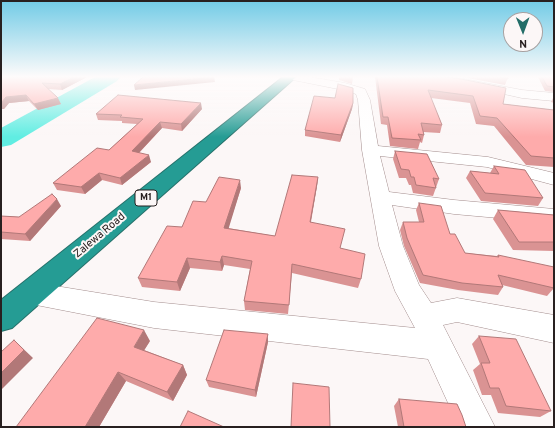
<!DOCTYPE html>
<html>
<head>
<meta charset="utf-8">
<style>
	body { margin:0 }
	#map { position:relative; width:555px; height:428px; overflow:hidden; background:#fcf7f7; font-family:Overpass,sans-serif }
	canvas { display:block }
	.frame { position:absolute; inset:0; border:2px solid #282020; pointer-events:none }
	.north { position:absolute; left:503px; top:12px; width:40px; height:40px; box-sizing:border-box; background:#fcf7f7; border:1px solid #a7a1a1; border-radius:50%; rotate:179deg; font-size:11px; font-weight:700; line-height:16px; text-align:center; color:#282020 }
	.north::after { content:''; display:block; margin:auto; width:14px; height:18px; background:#236d68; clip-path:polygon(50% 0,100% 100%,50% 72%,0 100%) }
</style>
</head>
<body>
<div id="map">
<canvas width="555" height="428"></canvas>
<div class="frame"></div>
<div class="north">N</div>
</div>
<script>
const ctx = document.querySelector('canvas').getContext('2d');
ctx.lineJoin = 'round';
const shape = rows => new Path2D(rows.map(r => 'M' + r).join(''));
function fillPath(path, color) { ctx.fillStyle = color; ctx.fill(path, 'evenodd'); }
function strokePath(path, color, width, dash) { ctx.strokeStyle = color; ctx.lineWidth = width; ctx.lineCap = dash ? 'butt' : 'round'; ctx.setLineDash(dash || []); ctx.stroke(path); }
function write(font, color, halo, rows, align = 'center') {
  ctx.font = font + ' Overpass,sans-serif'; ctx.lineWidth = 4; ctx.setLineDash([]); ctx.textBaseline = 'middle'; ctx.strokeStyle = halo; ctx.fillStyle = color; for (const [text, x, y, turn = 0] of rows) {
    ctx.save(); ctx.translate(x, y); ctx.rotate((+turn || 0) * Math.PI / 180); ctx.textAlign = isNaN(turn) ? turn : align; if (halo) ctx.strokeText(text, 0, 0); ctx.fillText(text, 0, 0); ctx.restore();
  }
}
fillPath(shape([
	[95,77,120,77,117,81,11,145,1,147,1,128,95,77]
]), '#60ede2');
const street = shape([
	[286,77,310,77,345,83,365,89,370,100,378,146,488,157,554,173,554,185,487,167,380,156,389,192,454,200,554,209,554,223,454,214,392,205,403,246,419,285,431,303,457,298,554,315,554,343,457,322,443,325,495,427,459,427,428,359,154,328,31,304,22,301,18,293,22,285,31,282,154,302,415,328,395,291,379,246,362,150,358,100,356,94,343,90,288,79,286,77],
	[419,77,459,78,522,90,554,93,554,101,522,98,459,84,425,80,419,77]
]);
const highway = shape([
	[283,77,296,77,12,328,1,331,1,300,283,77]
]);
strokePath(street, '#a38d8d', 1);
strokePath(highway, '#26716b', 2);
fillPath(street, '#fff');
fillPath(highway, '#259c94');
fillPath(shape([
	[1,77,87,77,62,90,48,89,61,104,38,110,29,101,9,103,4,109,1,109],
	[339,77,353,77,352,84,339,80],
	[375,77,446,77,503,104,554,110,554,167,526,165,494,126,476,124,470,103,431,98,442,125,440,133,423,132,424,135,422,143,420,142,418,149,390,146,387,125,381,124],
	[462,77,508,77,505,85],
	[538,77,554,77,554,92,545,91],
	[553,98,554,98,554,103,551,102],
	[353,103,352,109,340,142,305,136,305,130],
	[202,109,182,131,162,128,139,153,151,162,122,185,102,180,85,194,57,190,53,183,109,150,137,124,122,123,122,121,98,120,96,114],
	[395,151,439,179,433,196,413,193,411,185,409,185,406,178,399,178,393,159],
	[494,166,543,198,538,206,481,201,466,178,470,171,490,173],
	[318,177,317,186,311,222,340,248,361,279,358,288,292,273,288,314,245,310,244,301,250,269,224,265,222,271,190,268,180,291,142,287,138,278,182,227,206,202,241,188,228,228,275,236],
	[419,203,450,234,465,253,497,256,498,255,554,288,547,296,502,285,503,287,498,295,458,290,420,283,404,246,400,230,403,222,419,222,416,210],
	[61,206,30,241,1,239,1,216,19,217],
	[498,210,554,215,554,251,513,250,493,219],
	[268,334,268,342,256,397,209,387,206,380],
	[479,336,551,411,540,417,498,413,491,395,482,395,473,370,480,364,472,344],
	[150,341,144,350,183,365,187,375,173,401,126,381,99,427,16,427],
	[399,399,466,427,398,427,394,406]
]), '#da9393');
fillPath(shape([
	[74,77,87,77,62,90,60,84],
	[214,77,215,82,135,90,134,85],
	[26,95,29,101,9,103,4,109,1,109,1,103,6,97],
	[58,98,61,104,38,110,34,104],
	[201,103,202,109,182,131,181,124],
	[353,103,352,109,340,142,341,135],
	[160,122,162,128,134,158,132,151],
	[149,155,151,162,122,185,120,178],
	[99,173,102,180,85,194,81,187],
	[318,177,317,186,309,231,310,222],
	[240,180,241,188,226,237,224,228],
	[57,199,61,206,30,241,25,234],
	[222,256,224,265,222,271,220,262],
	[187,258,190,268,180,291,177,282],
	[144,330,150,341,140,357,134,347],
	[268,334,268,342,256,397,255,390],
	[14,340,33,358,1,390,1,373],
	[183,365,187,375,173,401,167,392],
	[118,372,126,381,99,427,85,427]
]), '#b27878');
const building = shape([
	[1,77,74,77,60,84,42,83,58,98,34,104,26,95,6,97,1,103,1,77],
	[143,77,214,77,134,85,143,77],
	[377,77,446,77,461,79,506,88,503,104,554,110,554,158,531,156,497,118,480,116,473,96,428,90,442,125,421,123,424,135,418,134,421,140,392,138,388,117,383,117,377,77],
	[500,77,508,77,508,79,500,77],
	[542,77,554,77,554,87,547,86,542,77],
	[338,84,353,88,353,103,341,135,305,130,314,96,335,98,338,84],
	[118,95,201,103,181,124,160,122,132,151,149,155,120,178,99,173,81,187,53,183,97,148,109,150,143,119,120,117,122,115,96,114,118,95],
	[395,151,427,154,439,179,433,178,436,188,416,185,414,177,411,177,409,170,401,169,395,151],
	[494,166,525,170,543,198,485,193,470,171,499,174,494,166],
	[292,175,318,177,310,222,345,229,340,248,365,254,361,279,292,264,289,305,244,301,252,261,222,256,220,262,187,258,177,282,138,278,167,226,182,227,193,201,206,202,219,177,240,180,224,228,275,236,292,175],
	[52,194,57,199,25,234,1,232,1,216,19,217,52,194],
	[419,203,441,206,450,234,455,234,465,253,499,257,498,255,554,267,554,288,498,275,503,287,462,283,423,275,407,238,403,222,424,222,419,203],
	[498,210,554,215,554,242,519,242,498,210],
	[97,318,144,330,134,347,183,365,167,392,118,372,85,427,16,427,97,318],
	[224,330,268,334,255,390,206,380,224,330],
	[479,336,516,339,551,411,506,406,499,388,490,388,481,363,490,363,479,336],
	[14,340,24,350,1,373,1,352,14,340],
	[293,383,329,387,330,427,291,427,293,383],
	[399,399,457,404,462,415,466,427,404,427,399,399],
	[188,411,224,427,180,427,188,411]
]);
fillPath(building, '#feabab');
strokePath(building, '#b27878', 1);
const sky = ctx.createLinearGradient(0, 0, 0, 137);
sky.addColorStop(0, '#71cbe6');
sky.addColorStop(0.56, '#fefbfb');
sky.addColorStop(1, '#fefbfb00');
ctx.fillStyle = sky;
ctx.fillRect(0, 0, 555, 137);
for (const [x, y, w] of [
	[146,198,22]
]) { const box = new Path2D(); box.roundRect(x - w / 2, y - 8, w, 16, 3); ctx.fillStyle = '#fcf7f7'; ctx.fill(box); strokePath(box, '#282020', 1); }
write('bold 10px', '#282020', null, [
	["M1",146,198]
]);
write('11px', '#282020', '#fcf7f7', [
	["Zalewa Road",100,236,-40]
]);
</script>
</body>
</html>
